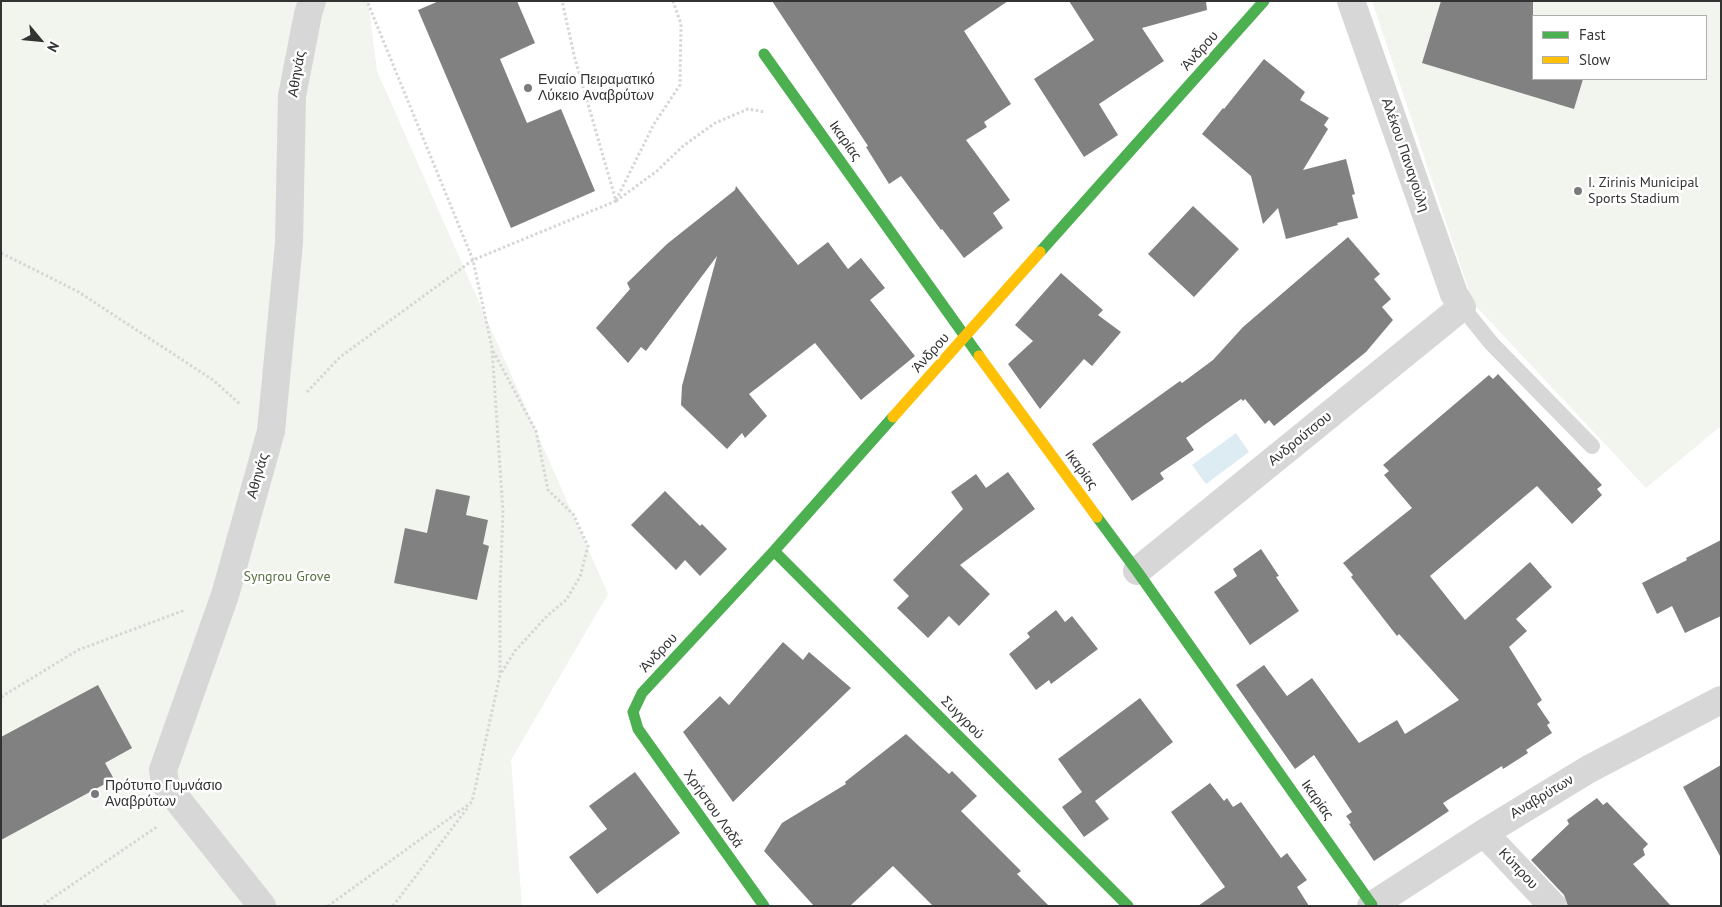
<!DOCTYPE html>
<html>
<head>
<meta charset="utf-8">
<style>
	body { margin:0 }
	#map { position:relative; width:1722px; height:907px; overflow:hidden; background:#fff; font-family:"PT Sans",sans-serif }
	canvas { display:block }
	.frame { position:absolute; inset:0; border:2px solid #333; pointer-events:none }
	.legend { position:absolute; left:1532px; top:15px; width:175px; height:65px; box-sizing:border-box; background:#fff; border:1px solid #adadad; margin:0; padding:6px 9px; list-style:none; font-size:15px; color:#333 }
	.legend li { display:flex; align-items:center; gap:10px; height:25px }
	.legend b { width:25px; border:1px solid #adadad }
	.north { position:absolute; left:15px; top:15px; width:50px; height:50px; -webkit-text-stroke:4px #fff; paint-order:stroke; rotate:118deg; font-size:14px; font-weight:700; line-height:20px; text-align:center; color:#333 }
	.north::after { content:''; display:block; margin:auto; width:18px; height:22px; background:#333; clip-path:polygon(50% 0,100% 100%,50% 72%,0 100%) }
</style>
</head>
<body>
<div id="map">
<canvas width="1722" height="907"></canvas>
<div class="frame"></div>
<ul class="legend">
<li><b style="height:6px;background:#4caf50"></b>Fast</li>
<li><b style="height:6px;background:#ffc107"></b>Slow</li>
</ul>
<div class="north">N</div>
</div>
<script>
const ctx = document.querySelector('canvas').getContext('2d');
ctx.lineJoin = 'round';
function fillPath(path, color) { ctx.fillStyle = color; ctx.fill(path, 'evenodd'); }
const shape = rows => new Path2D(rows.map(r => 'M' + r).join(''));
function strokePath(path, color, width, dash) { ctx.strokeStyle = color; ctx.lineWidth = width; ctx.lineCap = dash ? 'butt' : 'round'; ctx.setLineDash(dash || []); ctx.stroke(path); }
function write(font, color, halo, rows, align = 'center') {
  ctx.font = font + ' "PT Sans",sans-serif'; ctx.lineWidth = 5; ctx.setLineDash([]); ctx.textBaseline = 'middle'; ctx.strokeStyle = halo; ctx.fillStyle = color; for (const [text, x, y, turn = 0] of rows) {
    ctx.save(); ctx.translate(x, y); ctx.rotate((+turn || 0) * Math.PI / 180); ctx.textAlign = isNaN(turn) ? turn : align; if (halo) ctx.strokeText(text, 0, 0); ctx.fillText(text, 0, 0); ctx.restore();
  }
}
fillPath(shape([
	[1,1,368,1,377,71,608,594,511,760,522,906,1,906],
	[1372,1,1721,1,1721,426,1646,488,1473,303],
	[1533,16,1706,16,1706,79,1533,79]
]), '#f1f5ed');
fillPath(shape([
	[1236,433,1249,452,1206,484,1192,465]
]), '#ddebf3');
fillPath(shape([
	[439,1,517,1,535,43,500,59,527,123,561,109,595,191,511,228,418,10],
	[772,1,1008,1,964,31,1011,104,984,122,987,127,966,140,1010,200,993,213,1003,228,964,258,942,229,941,230,901,176,889,184,866,147,868,146],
	[1069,1,1206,1,1207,10,1142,28,1164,61,1099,104,1118,135,1084,157,1034,79,1094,40],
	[1441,1,1533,1,1533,79,1583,79,1574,109,1422,63],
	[1264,59,1305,92,1300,100,1329,118,1324,125,1328,129,1303,170,1346,159,1355,194,1352,195,1358,218,1337,223,1338,225,1286,239,1278,208,1263,224,1251,176,1202,134,1223,108,1224,109],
	[736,186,798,265,828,242,848,269,861,258,885,288,870,300,915,356,861,400,815,343,749,394,767,416,745,438,742,433,727,449,681,405,682,386,717,256,646,351,641,347,628,363,596,328,630,289,627,283,667,244,735,190],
	[1193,206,1239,249,1194,297,1148,254],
	[1348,237,1380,274,1374,279,1391,299,1382,307,1393,320,1366,352,1274,426,1269,420,1265,424,1245,399,1243,401,1241,399,1186,438,1194,450,1160,473,1164,479,1132,501,1092,444,1180,381,1182,383,1213,360,1243,327],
	[1061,273,1103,310,1098,315,1121,332,1092,366,1084,359,1040,409,1008,364,1033,341,1015,325],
	[1498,374,1602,485,1597,489,1602,495,1572,524,1537,486,1430,576,1465,620,1530,562,1552,587,1516,619,1527,631,1509,647,1542,700,1537,704,1550,723,1547,725,1552,733,1526,750,1528,753,1503,769,1502,766,1443,803,1449,811,1374,861,1349,824,1351,823,1346,816,1352,812,1314,755,1295,769,1236,685,1264,665,1287,696,1312,678,1359,743,1397,720,1405,734,1459,700,1399,634,1397,636,1351,577,1353,575,1343,563,1412,508,1384,475,1389,471,1383,465,1489,375,1493,379],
	[1008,472,1035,509,960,565,990,594,959,626,949,616,928,638,897,608,909,596,893,580,963,509,951,492,976,474,986,488],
	[436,489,470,496,466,515,488,520,483,544,489,546,477,600,394,583,405,528,427,533],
	[665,491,700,526,702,524,727,549,700,576,685,560,676,570,631,525],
	[1721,540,1721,616,1685,633,1672,606,1657,614,1642,583,1687,560,1686,558],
	[1261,549,1279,576,1276,577,1299,611,1250,645,1214,592,1237,576,1233,569],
	[1056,610,1065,622,1072,616,1098,649,1051,684,1049,680,1036,690,1009,654,1030,637,1027,633],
	[783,642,803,660,809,652,851,688,733,802,683,732,720,696,729,705],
	[98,685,132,748,105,763,114,779,1,840,1,737],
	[1140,698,1173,742,1095,801,1109,819,1084,837,1062,807,1082,792,1058,759],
	[906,734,949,774,952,771,977,796,961,811,1021,871,1017,874,1049,906,933,906,893,866,850,906,814,906,764,851,782,823,846,784,845,782],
	[1721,765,1721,858,1683,787],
	[635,772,680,833,597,894,569,857,607,829,589,806],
	[1210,783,1224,801,1227,798,1233,807,1241,802,1281,858,1287,853,1307,880,1297,887,1309,906,1198,906,1225,887,1171,812],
	[1597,798,1603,805,1607,802,1648,844,1643,849,1645,855,1633,864,1671,906,1568,906,1564,895,1531,860,1569,824,1567,820]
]), '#818181');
strokePath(shape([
	[616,200,654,124,680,85,681,24,673,1],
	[616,201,657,171,683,146,715,123,748,109,765,112],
	[1,253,77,291,213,380,241,405],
	[493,351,536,431,548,490,573,514,588,546,580,577,566,600,547,616,515,651,501,673],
	[307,392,340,357,473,260,616,201,575,59,562,1],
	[1,697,78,650,185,610],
	[44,906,48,901,158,826],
	[328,906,472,802,500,675,500,589,503,512,492,348,473,260,367,1],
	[393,906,469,806]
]), '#d6d6d6', 3, [2.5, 2.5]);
strokePath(shape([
	[1462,307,1492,344,1592,446]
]), '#d7d7d7', 16);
strokePath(shape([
	[1137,571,1462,307,1454,294,1351,1],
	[1484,833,1553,906],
	[262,906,169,789,165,783,163,770,225,595,271,431,289,243,292,96,308,14,312,1],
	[1371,906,1484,833,1589,769,1721,700]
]), '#d7d7d7', 28);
strokePath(shape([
	[764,54,979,356],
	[1040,252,1264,1],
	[1097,517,1137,571,1372,905],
	[774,551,1128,906],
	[764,906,638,729,633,712,642,693,774,551,893,417]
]), '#4caf50', 11);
strokePath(shape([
	[979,356,1097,517],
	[893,417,1040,252]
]), '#ffc107', 11);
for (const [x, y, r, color] of [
	[528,88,5,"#7a7a7a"],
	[1578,191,5,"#7a7a7a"],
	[95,794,5,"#7a7a7a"]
]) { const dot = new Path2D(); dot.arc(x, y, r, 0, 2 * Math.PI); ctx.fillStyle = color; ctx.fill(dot); strokePath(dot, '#fff', 2); }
write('14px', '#333', '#fff', [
	["Άνδρου",1200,51,-48],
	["Αθηνάς",297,74,-80],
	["Ικαρίας",845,141,55],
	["Αλέκου Παναγούλη",1405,155,71],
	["Άνδρου",931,353,-48],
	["Ανδρούτσου",1300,439,-39],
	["Ικαρίας",1081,470,54],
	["Αθηνάς",258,476,-74],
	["Άνδρου",659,653,-47],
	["Συγγρού",962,718,45],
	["Αναβρύτων",1542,797,-31],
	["Ικαρίας",1317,800,55],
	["Χρήστου Λαδά",713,809,55],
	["Κύπρου",1518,869,47]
]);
write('14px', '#333', '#fff', [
	["Ενιαίο Πειραματικό",538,80],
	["Λύκειο Αναβρύτων",538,96],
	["I. Zirinis Municipal",1588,183],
	["Sports Stadium",1588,199],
	["Πρότυπο Γυμνάσιο",105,786],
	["Αναβρύτων",105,802]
], 'left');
write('14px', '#56703f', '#fff', [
	["Syngrou Grove",287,577]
]);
</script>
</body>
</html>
